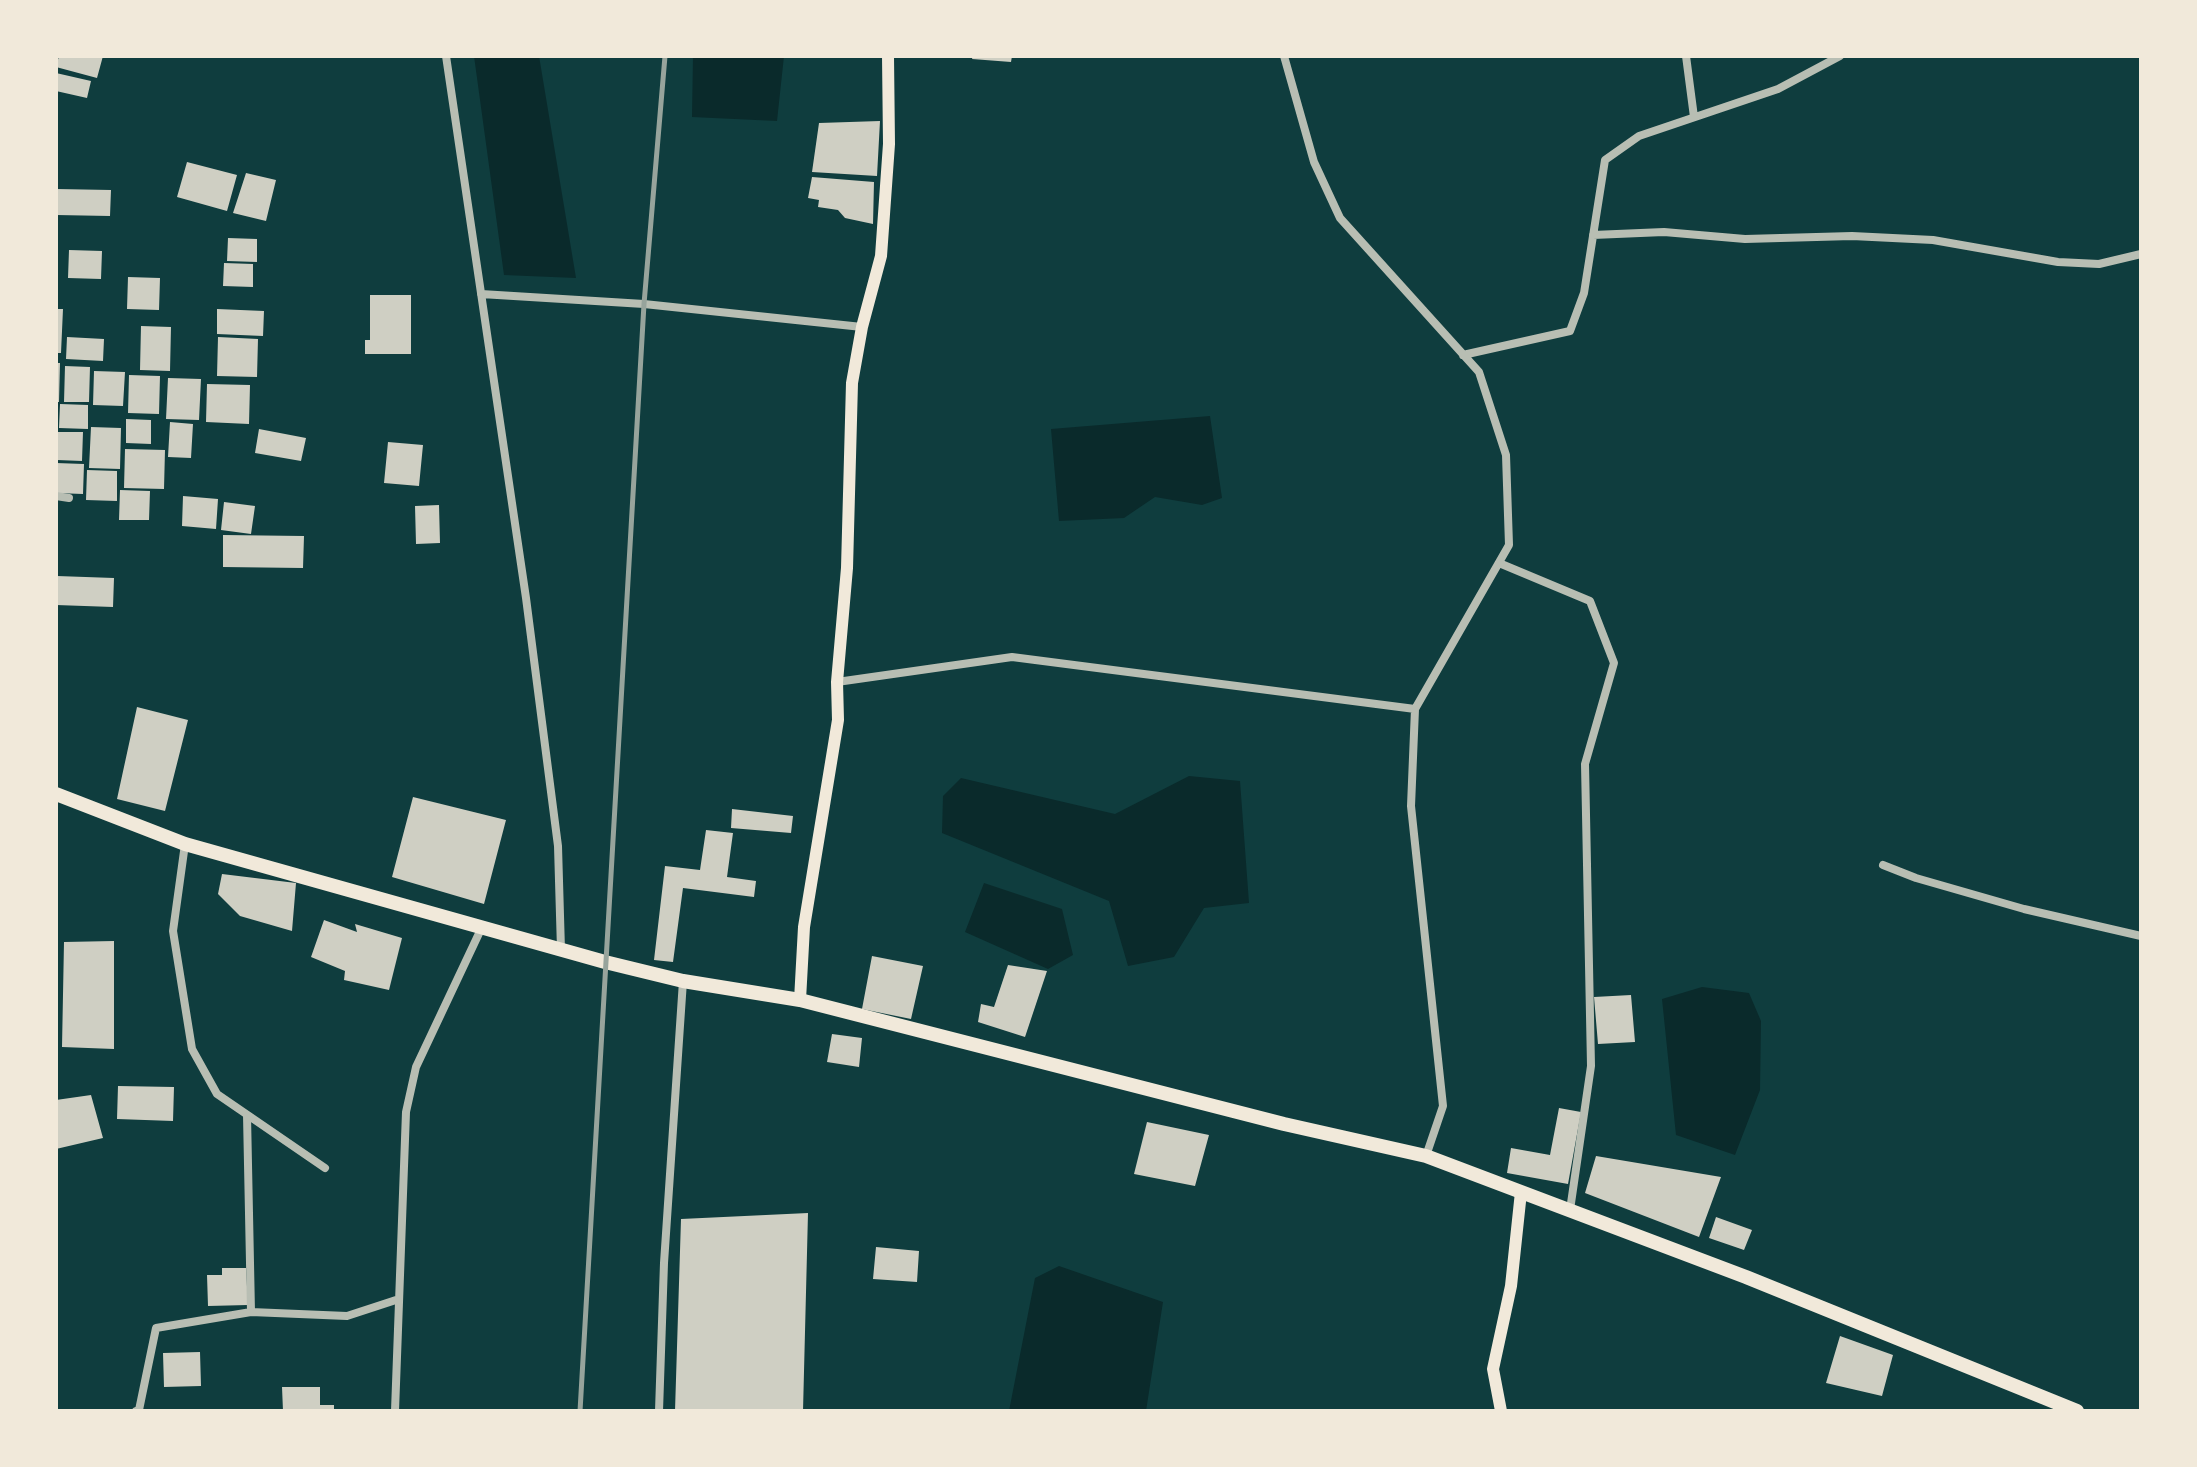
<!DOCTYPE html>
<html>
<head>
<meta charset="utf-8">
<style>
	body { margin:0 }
	#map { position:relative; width:2197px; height:1467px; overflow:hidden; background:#0f3d3e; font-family:"Golos Text",sans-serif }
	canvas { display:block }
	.frame { position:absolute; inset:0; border:58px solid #f1e9da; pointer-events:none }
</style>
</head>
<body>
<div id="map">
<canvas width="2197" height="1467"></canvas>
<div class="frame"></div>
</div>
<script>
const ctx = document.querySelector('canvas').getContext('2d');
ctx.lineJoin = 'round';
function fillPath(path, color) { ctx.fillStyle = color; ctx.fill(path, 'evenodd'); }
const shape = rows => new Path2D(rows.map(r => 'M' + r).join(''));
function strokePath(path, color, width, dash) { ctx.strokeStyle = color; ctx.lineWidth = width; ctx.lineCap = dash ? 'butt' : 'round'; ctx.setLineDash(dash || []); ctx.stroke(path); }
fillPath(shape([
	[474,56,539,56,576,278,504,275],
	[693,56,784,56,777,121,692,117],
	[1210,416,1222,498,1202,505,1155,497,1124,518,1059,521,1051,429],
	[1189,776,1240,781,1249,903,1204,908,1174,957,1128,966,1109,901,942,833,943,796,961,778,1115,814],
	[984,883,1062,909,1073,955,1048,969,965,932],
	[1702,987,1749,993,1761,1021,1760,1090,1735,1155,1676,1135,1662,999],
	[1059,1266,1163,1302,1146,1411,1009,1411,1035,1278]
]), '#0a2a2b');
fillPath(shape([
	[59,56,103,56,97,78,56,67],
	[973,56,1012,56,1011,62,972,59],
	[56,73,91,81,87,98,56,91],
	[880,121,877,176,812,172,819,123],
	[187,162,237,175,227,211,177,197],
	[246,173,276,180,266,221,233,213],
	[812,177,874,182,873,224,845,218,838,210,818,207,819,200,808,198],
	[56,189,111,190,110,216,56,215],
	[228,238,257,239,257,262,227,261],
	[69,250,102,251,101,279,68,278],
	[224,263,253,264,253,287,223,286],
	[128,277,160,278,159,310,127,309],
	[370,295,411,295,411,354,365,354,365,340,370,340],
	[56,309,63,309,61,353,56,353],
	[217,309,264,311,263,336,217,334],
	[141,326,171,327,170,371,140,370],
	[67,337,104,339,103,361,66,359],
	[218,337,258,339,257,377,217,376],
	[56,363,60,363,59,402,56,402],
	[65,366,90,367,89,402,64,402],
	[94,371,125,372,123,406,93,405],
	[129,375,160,376,159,414,128,413],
	[168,378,201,379,199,420,166,419],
	[207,384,250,385,249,424,206,422],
	[60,404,88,405,88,429,59,428],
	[126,419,151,420,151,444,126,443],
	[170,422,193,424,191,458,168,457],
	[91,427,121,428,120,469,89,468],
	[259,429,306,438,301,461,255,453],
	[58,432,83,432,82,461,57,460],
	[388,442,423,445,419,486,384,483],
	[125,449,165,450,164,489,124,488],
	[56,463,84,464,83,494,56,493],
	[87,470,117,471,117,501,86,500],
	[120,490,150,491,149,520,119,520],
	[183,496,218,499,216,529,182,526],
	[224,502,255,506,251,534,221,530],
	[439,505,440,543,416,544,415,506],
	[223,535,304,536,303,568,223,567],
	[57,576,114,578,113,607,56,605],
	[137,707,188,720,165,811,117,799],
	[413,797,506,820,484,904,392,877],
	[732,809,793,816,791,833,731,828],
	[706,830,733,833,727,877,756,881,754,897,683,888,673,962,654,960,665,866,700,870],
	[222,874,296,883,292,931,240,916,218,894],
	[324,920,357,932,355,924,402,938,389,990,344,980,345,971,311,957],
	[114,941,114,1049,62,1047,64,942],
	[872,956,923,966,911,1019,862,1009],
	[1008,965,1047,971,1025,1037,978,1022,981,1004,994,1007],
	[1631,995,1635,1042,1598,1044,1594,997],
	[832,1034,862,1038,859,1067,827,1062],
	[118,1086,174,1087,173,1121,117,1119],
	[91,1095,103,1138,56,1149,56,1100],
	[1559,1108,1581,1112,1568,1184,1507,1173,1511,1148,1550,1155],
	[1147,1122,1209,1135,1195,1186,1134,1174],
	[1596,1156,1721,1177,1699,1237,1585,1193],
	[808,1213,803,1411,675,1411,681,1219],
	[1716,1217,1752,1230,1744,1250,1709,1238],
	[876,1247,919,1251,917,1282,873,1279],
	[222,1268,246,1268,248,1305,208,1306,207,1275,222,1275],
	[1840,1336,1893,1355,1882,1396,1826,1383],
	[200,1352,201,1386,164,1387,163,1353],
	[282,1387,320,1387,320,1405,334,1405,334,1411,283,1411]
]), '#cfcfc3');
strokePath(shape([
	[446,56,526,598,558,846,561,950],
	[1284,56,1314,162,1340,218,1479,372,1506,455,1509,545,1415,709,1411,806,1443,1106,1426,1156],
	[1686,56,1694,117],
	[1593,235,1664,232,1745,239,1852,236,1933,240,2058,262,2099,264,2141,254],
	[481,294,644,304,862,327],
	[1463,355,1570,331,1584,293,1605,160,1639,136,1778,89,1840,56],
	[56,496,69,498],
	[1499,563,1590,601,1614,663,1585,764,1591,1066,1570,1210],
	[837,682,1012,657,1415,709],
	[185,844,173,931,192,1049,217,1094,325,1168],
	[1883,865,1916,878,2024,909,2141,936],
	[247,1115,251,1312],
	[136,1411,139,1410,156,1328,251,1312,347,1316,399,1299],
	[395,1411,406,1112,416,1067,482,927],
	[659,1411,664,1263,683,981]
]), '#b8beb3', 8);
strokePath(shape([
	[800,1000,804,927,838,720,837,682,847,568,852,383,862,327,881,256,889,144,888,56],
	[1501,1411,1493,1369,1511,1286,1521,1192]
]), '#f1e9da', 12);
strokePath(shape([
	[56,794,185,844,605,962,683,981,800,1000,1284,1124,1426,1156,1746,1277,2077,1411]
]), '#f1e9da', 14);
strokePath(shape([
	[580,1411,644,304,665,56]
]), '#97a49c', 5);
</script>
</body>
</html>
